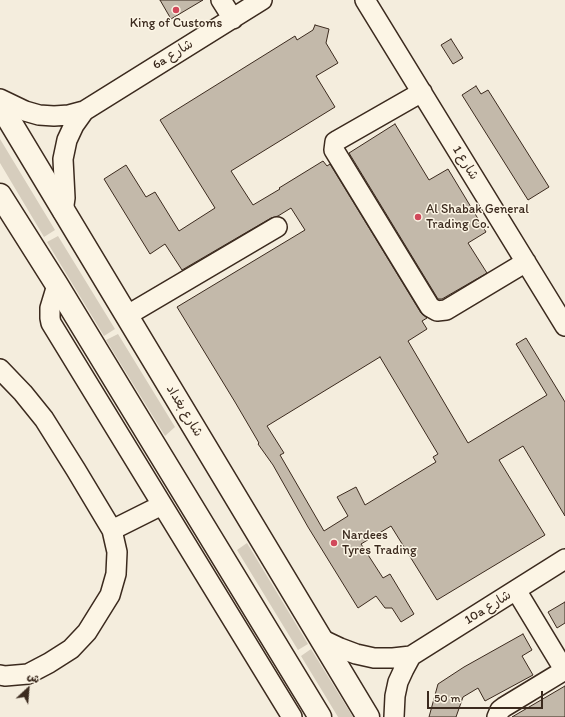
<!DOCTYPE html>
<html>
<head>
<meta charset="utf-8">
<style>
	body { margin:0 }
	#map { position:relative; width:565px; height:717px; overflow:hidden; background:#f4eddd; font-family:Itim,"Playpen Sans Arabic",sans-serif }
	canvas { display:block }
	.north { position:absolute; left:8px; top:669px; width:40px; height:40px; -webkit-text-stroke:3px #fcf5e5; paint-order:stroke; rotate:26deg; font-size:11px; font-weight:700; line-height:16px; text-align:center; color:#3b2a1e }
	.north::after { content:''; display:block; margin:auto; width:14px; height:18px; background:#3b2a1e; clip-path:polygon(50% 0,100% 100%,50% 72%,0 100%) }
	.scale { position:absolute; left:427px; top:691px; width:116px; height:18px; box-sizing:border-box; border:2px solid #3b2a1e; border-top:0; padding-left:5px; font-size:12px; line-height:14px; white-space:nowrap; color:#3b2a1e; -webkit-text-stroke:3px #fcf5e5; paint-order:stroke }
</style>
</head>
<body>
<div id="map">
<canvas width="565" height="717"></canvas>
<div class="north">ش</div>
<div class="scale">50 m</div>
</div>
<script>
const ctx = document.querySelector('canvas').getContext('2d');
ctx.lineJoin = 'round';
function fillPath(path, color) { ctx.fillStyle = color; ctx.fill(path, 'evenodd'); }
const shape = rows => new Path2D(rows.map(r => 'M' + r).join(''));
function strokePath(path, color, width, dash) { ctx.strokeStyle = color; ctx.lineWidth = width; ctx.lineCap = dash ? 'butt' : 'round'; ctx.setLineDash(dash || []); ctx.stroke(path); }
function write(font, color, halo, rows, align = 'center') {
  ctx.font = font + ' Itim,"Playpen Sans Arabic",sans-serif'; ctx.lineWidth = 3; ctx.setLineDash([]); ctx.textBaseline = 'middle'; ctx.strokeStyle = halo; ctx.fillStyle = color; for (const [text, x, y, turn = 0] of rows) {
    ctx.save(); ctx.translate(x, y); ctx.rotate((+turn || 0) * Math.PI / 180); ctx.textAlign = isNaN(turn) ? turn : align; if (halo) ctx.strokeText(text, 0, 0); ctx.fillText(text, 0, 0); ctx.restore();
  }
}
fillPath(shape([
	[0,139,55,230,44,237,0,163],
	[58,236,115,329,104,336,47,242],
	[118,334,175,427,165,436,106,340],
	[247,543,308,644,298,650,237,550],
	[311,649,353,717,338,717,301,656]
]), '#d6cdbd');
const building = shape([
	[160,0,203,0,171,19,160,0],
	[315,25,329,29,326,43,338,63,316,76,335,107,231,171,253,205,280,189,279,188,323,161,327,166,330,164,421,313,427,318,422,321,427,329,408,341,468,443,547,395,516,344,526,338,565,402,565,516,523,446,499,460,545,535,437,600,391,526,361,544,383,578,390,574,414,614,401,622,392,608,385,608,376,596,358,608,308,527,273,465,258,444,259,443,235,402,177,307,305,230,291,208,278,216,271,218,182,270,165,244,150,254,104,179,126,165,146,197,155,192,179,231,215,208,160,120,295,36,297,40,313,30,315,25],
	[380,357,438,454,433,457,436,462,365,505,356,487,337,497,348,516,324,531,280,455,284,453,267,426,380,357],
	[451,39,463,58,453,64,441,45,451,39],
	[476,86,481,94,488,90,549,187,528,200,462,95,476,86],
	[395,124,429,180,448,169,486,232,468,243,487,273,442,299,438,299,349,153,395,124],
	[565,602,565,623,557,628,548,612,565,602],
	[523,634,532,650,522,656,533,675,485,701,478,688,463,697,456,717,429,717,438,684,464,667,523,634],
	[565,686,565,717,512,717,565,686]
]);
fillPath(building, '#c3b9aa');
strokePath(building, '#3b2a1e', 1);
const minor = shape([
	[221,0,233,19],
	[365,0,565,326],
	[422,92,338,140,335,142,334,150,430,307,437,311,446,310,526,262],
	[0,99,25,111,39,115,54,116,69,115,84,111,262,0],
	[63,212,65,198,63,159,67,140,74,125,84,111],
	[57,285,50,308,50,318,51,323,292,717],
	[126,316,277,227],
	[0,369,23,393,44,419,76,470,112,530,117,552,116,574,110,595,87,632,71,649,49,663,28,674,5,676,0,675],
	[112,530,162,505],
	[516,590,565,671],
	[321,639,340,648,356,654,374,658,393,658,411,656],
	[394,717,395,696,398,682,404,669,411,656,565,559],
	[497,717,500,710,504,707,565,670]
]);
const major = shape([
	[0,105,368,717],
	[0,195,57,285,320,717]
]);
strokePath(minor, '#3b2a1e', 22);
strokePath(major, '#3b2a1e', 25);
strokePath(minor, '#fcf5e5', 19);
strokePath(major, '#fcf5e5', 22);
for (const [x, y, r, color] of [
	[176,10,4,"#d1495b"],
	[418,217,4,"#d1495b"],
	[334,543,4,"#d1495b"]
]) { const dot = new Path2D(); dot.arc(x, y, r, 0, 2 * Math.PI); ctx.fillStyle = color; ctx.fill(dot); strokePath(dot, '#fcf5e5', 1.5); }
write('13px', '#3b2a1e', '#fcf5e5', [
	["King of Customs",176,24,"center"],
	["Al Shabak General",426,210],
	["Trading Co.",426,225],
	["Nardees",342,536],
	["Tyres Trading",342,551]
], 'left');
write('13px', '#3b2a1e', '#fcf5e5', [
	["6a شارع",173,55,-32],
	["شارع 1",465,163,58],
	["شارع بغداد",184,411,59],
	["10a شارع",488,608,-32]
]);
</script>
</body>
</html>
